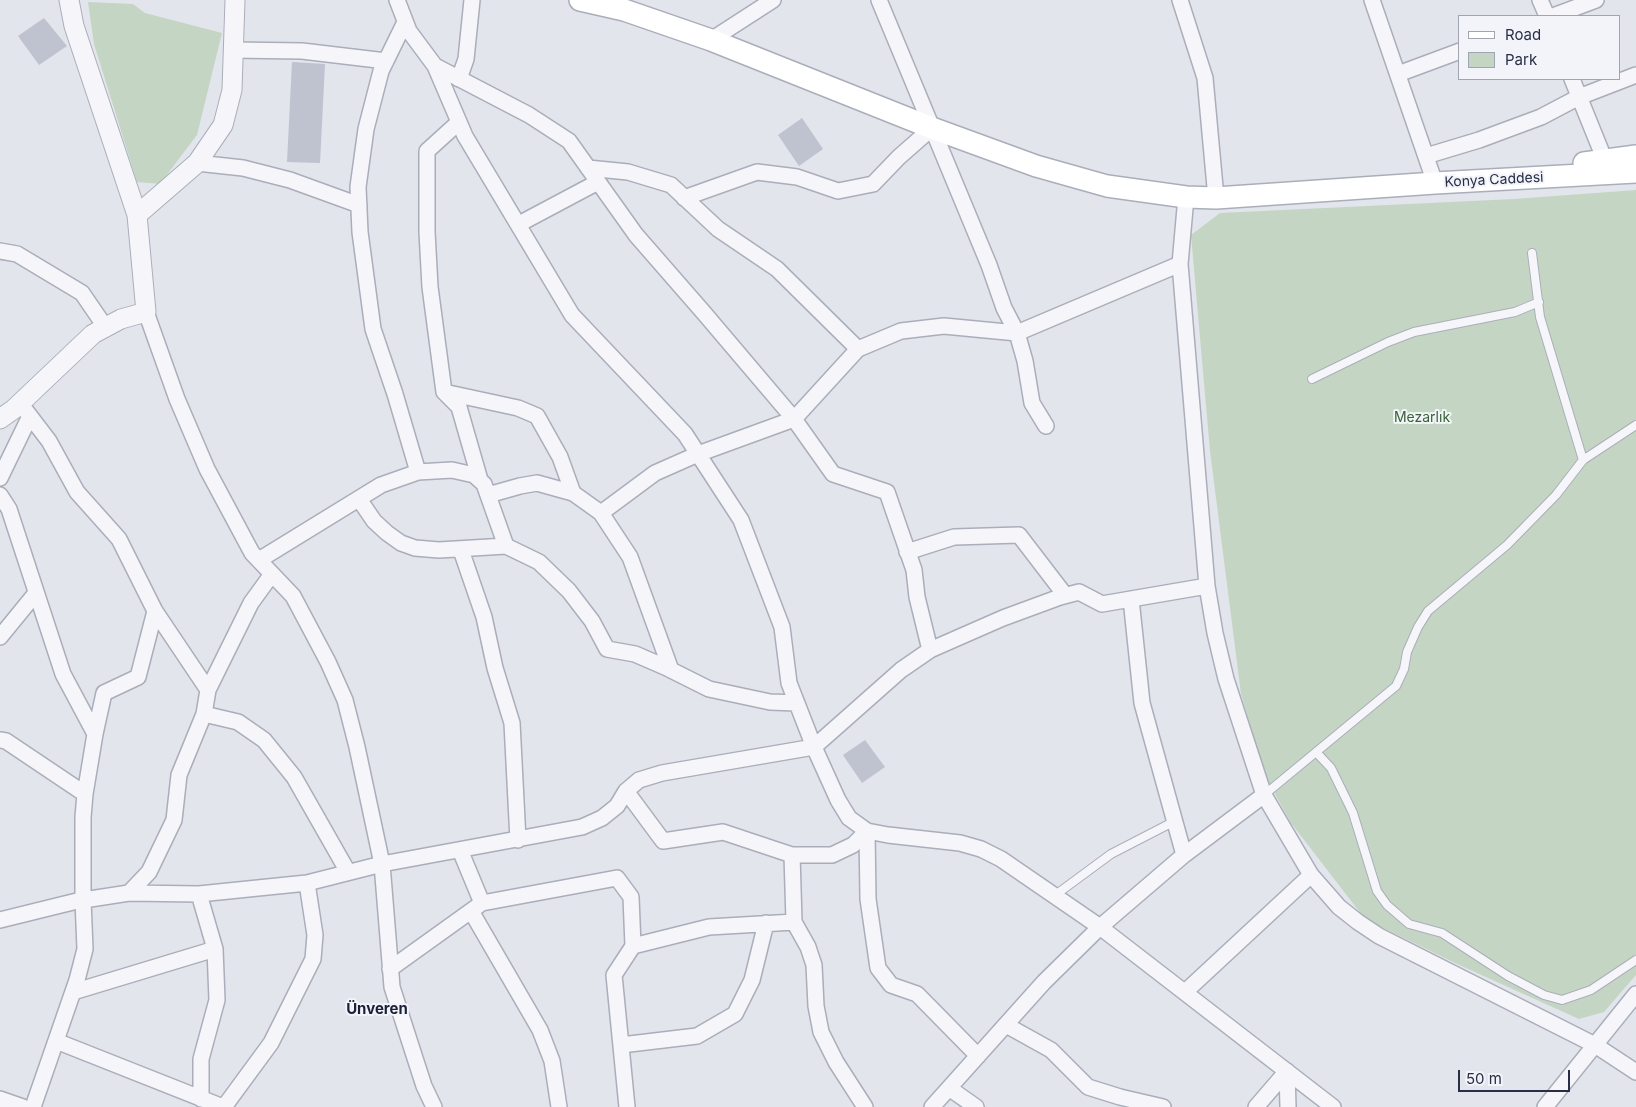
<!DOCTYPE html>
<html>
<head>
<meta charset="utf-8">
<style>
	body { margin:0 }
	#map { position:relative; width:1636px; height:1107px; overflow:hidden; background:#e2e5ec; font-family:Inter,sans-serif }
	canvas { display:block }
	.legend { position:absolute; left:1458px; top:15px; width:162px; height:65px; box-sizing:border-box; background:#f2f4f9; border:1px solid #a1a5b1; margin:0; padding:6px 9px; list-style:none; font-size:15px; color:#282e46 }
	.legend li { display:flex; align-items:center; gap:10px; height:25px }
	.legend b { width:25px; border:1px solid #a1a5b1 }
	.scale { position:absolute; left:1458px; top:1070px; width:112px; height:22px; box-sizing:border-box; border:2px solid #282e46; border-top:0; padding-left:6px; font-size:15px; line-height:18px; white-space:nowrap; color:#282e46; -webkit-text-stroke:4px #f2f4f9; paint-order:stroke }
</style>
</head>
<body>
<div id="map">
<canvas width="1636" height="1107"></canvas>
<ul class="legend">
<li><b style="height:6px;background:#fff"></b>Road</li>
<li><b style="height:14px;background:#c4d6c3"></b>Park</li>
</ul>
<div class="scale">50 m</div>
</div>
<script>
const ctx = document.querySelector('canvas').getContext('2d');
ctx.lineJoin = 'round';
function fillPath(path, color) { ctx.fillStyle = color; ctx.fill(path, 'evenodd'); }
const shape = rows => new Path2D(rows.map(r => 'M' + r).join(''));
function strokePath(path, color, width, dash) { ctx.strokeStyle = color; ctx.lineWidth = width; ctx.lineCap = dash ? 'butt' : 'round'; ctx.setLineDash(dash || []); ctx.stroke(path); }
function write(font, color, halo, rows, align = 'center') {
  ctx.font = font + ' Inter,sans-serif'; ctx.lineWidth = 4; ctx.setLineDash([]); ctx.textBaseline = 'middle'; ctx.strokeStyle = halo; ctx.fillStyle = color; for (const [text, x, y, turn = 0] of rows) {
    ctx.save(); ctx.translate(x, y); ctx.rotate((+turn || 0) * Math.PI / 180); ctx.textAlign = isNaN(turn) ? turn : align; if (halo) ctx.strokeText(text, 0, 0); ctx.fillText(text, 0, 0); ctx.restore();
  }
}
fillPath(shape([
	[88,2,133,4,145,13,222,33,197,135,160,184,137,182,94,44],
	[1636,190,1636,975,1604,1012,1579,1019,1457,964,1365,919,1291,823,1266,778,1241,694,1210,451,1191,235,1220,213,1514,199]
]), '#c4d6c3');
fillPath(shape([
	[44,18,67,46,39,65,18,36],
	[292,62,325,64,320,163,287,162],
	[802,118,823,149,799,166,778,135],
	[865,740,885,767,862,783,843,755]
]), '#bfc2cf');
const service = shape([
	[1532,253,1540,317,1583,460],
	[1312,379,1388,342,1414,332,1515,312,1539,302],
	[1316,752,1331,768,1353,813,1377,891,1387,905,1409,924,1442,933,1508,976,1544,995,1562,1000,1591,990,1636,960],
	[1264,795,1396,686,1404,669,1407,652,1418,627,1428,611,1507,545,1556,495,1583,460,1636,425],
	[1054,896,1111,854,1175,821]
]);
const minor = shape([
	[397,0,409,31,435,66,465,136,572,315,685,434,741,520,782,627,789,683,814,747,838,800,849,818,867,831,888,835,960,843,981,849,1001,859,1100,927,1333,1107],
	[879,0,989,265,1004,308,1017,333,1025,361,1032,403,1046,426],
	[1180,0,1205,78,1216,198],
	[1372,0,1435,183],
	[1540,0,1547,16],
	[1553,16,1596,0],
	[405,22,381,71,366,129,358,187,360,232,373,329,395,394,418,472],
	[711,40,773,0],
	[233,50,302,51,386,61],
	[435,66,529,115,569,141,636,235,704,313,794,419,833,474,887,492,914,570,917,597,930,650],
	[1398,74,1460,51],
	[459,79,466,59,472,0],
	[1572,79,1608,168],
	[459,122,427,151,427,232,430,287,444,392,459,407,480,480],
	[1426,156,1479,140,1541,117,1579,97,1636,75],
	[197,163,243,168,290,180,359,205],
	[588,168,628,172,671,185,718,229,777,269,858,349],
	[1186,197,1180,264,1207,586,1215,633,1226,679,1264,795,1311,875,1339,907,1358,922,1379,936,1595,1045,1636,1072],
	[684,198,757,172,797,177,838,191,873,184,899,157,932,128],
	[519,224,598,182],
	[0,251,17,254,82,293,106,328],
	[146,312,177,399,207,469,252,553,293,596,328,662,345,700,357,747,382,864,392,987,424,1086,434,1107],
	[444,392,518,408,537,416,560,457,573,493],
	[20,403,49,441,77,492,119,539,155,611,208,690],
	[0,478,30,416],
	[0,495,9,509,63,674,95,734],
	[488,495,520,486,537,483,573,493,601,513,630,557,671,670],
	[359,499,374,521,387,533,401,543,415,548,439,550,506,546,539,562,569,591,592,621,607,649,635,654,665,667,709,689,770,702,797,703],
	[601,513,655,473,698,454,794,419,858,349,901,331,944,326,1017,333,1180,264],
	[461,550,484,617,495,668,512,723,518,840],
	[907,552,954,537,1019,535,1065,595],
	[259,560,381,485,418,472,452,470,474,475,484,484,506,546],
	[1131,599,1142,703,1184,855],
	[0,637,36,593],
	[204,714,238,722,264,740,294,777,348,872],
	[0,740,6,741,85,794],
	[626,791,663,841,723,832,792,855,832,855,853,845,867,831],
	[867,831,868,899,878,968,891,985,917,994,978,1056],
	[460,850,482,903],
	[792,855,794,922,808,947,814,965,816,1006,821,1032,836,1062,865,1107],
	[129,893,149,872,174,820,179,775,204,714,208,690,251,603,272,574],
	[199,894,215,949,217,1000,201,1059,201,1099],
	[471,911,540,1030,552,1061,559,1107],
	[0,920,77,901,129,893,199,894,307,883,382,864,582,827,602,818,617,806,626,791,639,780,662,773,814,747,901,670,930,650,1003,618,1060,597,1079,592,1102,604,1207,586],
	[633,946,709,927,794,922],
	[390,969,482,903,617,878,631,897,633,946,614,975,627,1107],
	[73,992,215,949],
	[1185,992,1311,875],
	[1006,1025,1051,1050,1088,1087,1120,1097,1163,1107],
	[56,1041,223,1107],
	[621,1045,697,1036,735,1014,752,980,766,923],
	[949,1088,976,1107],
	[0,1099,23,1107],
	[33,1107,77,980,85,949,83,900,83,817,85,794,95,734,104,693,138,677,155,611],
	[224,1107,271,1043,313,959,315,935,307,883],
	[932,1107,1044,982,1100,927,1184,855,1264,795],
	[1256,1107,1287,1071,1288,1107],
	[1545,1107,1636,994]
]);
const tertiary = shape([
	[137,215,197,163,223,125,232,90,235,0],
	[0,419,14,409,93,334,121,319,146,312,137,215,74,26,69,0]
]);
const secondary = shape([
	[580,0,624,10,711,40,932,128,1036,166,1107,186,1186,197,1216,198,1435,183,1636,172],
	[1584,163,1636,156]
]);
strokePath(service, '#aaaeba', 10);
strokePath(minor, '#aaaeba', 18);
strokePath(tertiary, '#aaaeba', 21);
strokePath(secondary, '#aaaeba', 24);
strokePath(service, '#f6f6fa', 8);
strokePath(minor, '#f6f6fa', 15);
strokePath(tertiary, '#f6f6fa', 19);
strokePath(secondary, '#fff', 21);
write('14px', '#282e46', '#f2f4f9', [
	["Konya Caddesi",1494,180,-3]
]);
write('14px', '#366334', '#f2f4f9', [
	["Mezarlık",1422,418]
]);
write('bold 15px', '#1b2037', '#f2f4f9', [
	["Ünveren",377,1009]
]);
</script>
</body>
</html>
